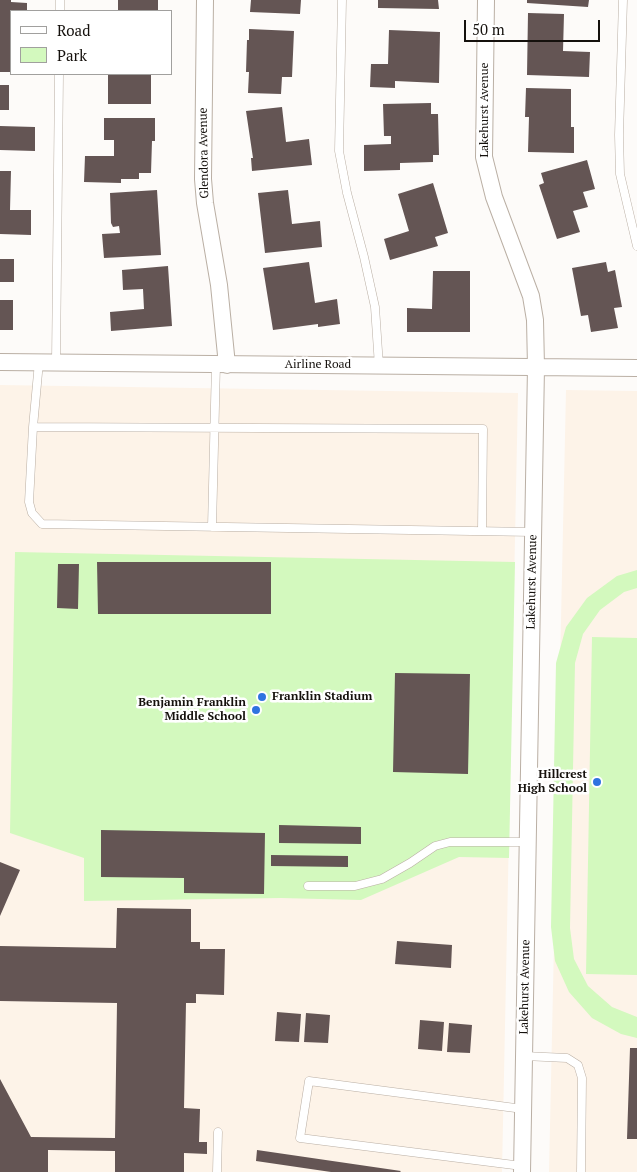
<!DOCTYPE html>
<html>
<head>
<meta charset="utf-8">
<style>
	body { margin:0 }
	#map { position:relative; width:637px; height:1172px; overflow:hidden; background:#fdfbf9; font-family:"PT Serif",serif }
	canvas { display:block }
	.legend { position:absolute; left:10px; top:10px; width:162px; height:65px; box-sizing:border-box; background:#fff; border:1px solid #a1a09e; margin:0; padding:6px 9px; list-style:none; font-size:15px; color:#15110d }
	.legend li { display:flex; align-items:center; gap:10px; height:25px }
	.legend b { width:25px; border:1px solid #a1a09e }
	.scale { position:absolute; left:464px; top:20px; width:136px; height:22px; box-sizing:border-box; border:2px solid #15110d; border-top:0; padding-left:6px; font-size:15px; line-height:18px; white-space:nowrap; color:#15110d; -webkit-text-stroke:4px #fff; paint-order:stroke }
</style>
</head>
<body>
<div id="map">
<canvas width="637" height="1172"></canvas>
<ul class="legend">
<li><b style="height:6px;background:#fff"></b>Road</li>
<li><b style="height:14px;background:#d3f9be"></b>Park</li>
</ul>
<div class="scale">50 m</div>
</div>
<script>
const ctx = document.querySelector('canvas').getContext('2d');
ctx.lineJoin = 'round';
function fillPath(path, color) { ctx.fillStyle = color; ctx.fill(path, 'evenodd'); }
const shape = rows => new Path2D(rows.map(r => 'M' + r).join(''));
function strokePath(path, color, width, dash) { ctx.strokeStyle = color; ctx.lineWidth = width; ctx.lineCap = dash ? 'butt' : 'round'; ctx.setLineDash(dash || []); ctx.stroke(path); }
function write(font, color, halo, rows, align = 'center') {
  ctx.font = font + ' "PT Serif",serif'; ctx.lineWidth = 5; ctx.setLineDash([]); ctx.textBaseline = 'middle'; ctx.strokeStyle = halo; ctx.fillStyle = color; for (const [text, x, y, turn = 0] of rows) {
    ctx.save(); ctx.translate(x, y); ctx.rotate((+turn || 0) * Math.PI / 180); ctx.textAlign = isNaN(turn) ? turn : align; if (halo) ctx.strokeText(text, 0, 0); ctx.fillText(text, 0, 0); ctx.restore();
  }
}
fillPath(shape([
	[0,385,518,393,502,1172,0,1172],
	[566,390,637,391,637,1172,549,1172]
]), '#fdf3e8');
fillPath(shape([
	[15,552,515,562,509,858,459,857,361,900,281,898,84,901,84,858,10,833],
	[637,570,637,588,624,592,600,610,583,634,575,663,570,928,574,959,588,986,612,1007,637,1017,637,1038,621,1034,592,1018,569,992,555,961,551,927,556,663,566,627,587,598,617,576],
	[592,637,637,638,637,975,586,974]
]), '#d3f9be');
fillPath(shape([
	[0,0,11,0,11,2,27,3,27,11,11,11,11,72,0,72],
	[118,0,158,0,158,11,118,11],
	[251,0,301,0,300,14,250,12],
	[378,0,438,0,439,9,378,8],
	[527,0,589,0,588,7,527,3],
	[528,13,564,14,563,51,590,52,589,77,527,75],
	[249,29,294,31,292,77,282,77,281,94,248,93,249,72,246,72,247,40,249,40],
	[389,30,440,32,439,83,395,81,395,88,370,87,371,64,388,64],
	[108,74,151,74,151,104,108,104],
	[0,85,9,85,9,110,0,110],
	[526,88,571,89,571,127,574,127,574,153,528,152,529,117,525,117],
	[431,103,431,114,438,114,439,155,433,155,433,162,400,163,400,170,364,171,364,145,391,144,391,136,384,136,383,104],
	[282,107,286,142,309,139,312,165,252,171,251,158,253,158,246,111],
	[104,118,155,118,155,141,152,141,151,173,139,173,139,179,121,179,121,183,84,182,85,156,114,156,114,140,104,140],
	[0,126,35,127,35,151,0,150],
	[587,160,595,189,583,192,588,207,573,211,580,232,557,239,539,185,544,183,541,173],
	[0,171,11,171,10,210,31,210,31,235,0,234],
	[433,183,448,233,435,237,438,246,390,260,384,239,409,231,398,194],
	[157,190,161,255,104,258,102,234,120,233,119,226,113,227,111,223,110,193],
	[288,190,292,224,320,221,322,247,265,253,258,193],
	[0,259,14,259,14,282,0,282],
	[309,262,315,303,337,299,340,324,318,327,318,324,273,330,263,268],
	[606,262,608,272,615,270,622,307,614,308,618,328,591,332,588,315,581,316,572,268],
	[168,266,172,326,111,331,110,312,144,309,143,289,123,290,122,270],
	[433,271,470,271,470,332,407,332,407,308,432,309],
	[0,300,13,300,13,330,0,330],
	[97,562,271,562,271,614,98,614],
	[58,564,79,564,78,609,57,608],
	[395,673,470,674,468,774,393,772],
	[279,825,361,827,361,844,279,843],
	[101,830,265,833,264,894,184,893,184,878,101,877],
	[271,855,348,856,348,867,271,866],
	[0,862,20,870,0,916],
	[117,908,191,909,191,942,200,942,200,949,225,949,224,995,196,994,196,1003,186,1003,184,1108,200,1109,199,1142,207,1142,207,1154,184,1153,184,1172,115,1172,115,1151,48,1150,48,1172,0,1172,0,1079,31,1137,115,1138,117,1003,0,1001,0,946,116,948],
	[397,941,452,945,451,968,395,964],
	[277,1012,301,1014,299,1042,275,1041],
	[306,1013,330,1015,328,1043,304,1042],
	[420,1020,444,1022,442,1051,418,1049],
	[449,1023,472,1025,470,1053,447,1052],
	[630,1048,637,1048,637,1139,627,1139],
	[257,1150,401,1171,400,1172,331,1172,256,1161]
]), '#645554');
const lane = shape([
	[342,0,339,151,347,193,364,257,375,307,379,366],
	[623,0,619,135,620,174,637,246],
	[60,11,60,0],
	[56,362,59,74],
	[33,427,39,362],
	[212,527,216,364],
	[482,531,483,429,33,427,29,502,32,513,42,524,533,532],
	[308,886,355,886,382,879,410,863,435,846,450,842,527,842],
	[524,1056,567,1058,578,1065,582,1078,581,1172],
	[522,1166,300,1138,309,1081,523,1109],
	[217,1172,218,1132]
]);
const street = shape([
	[205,0,203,179,205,203,219,285,227,365],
	[486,0,484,157,494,197,531,296,535,320,536,367,522,1172],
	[0,362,637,368]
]);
strokePath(lane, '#baafa4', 9);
strokePath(street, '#baafa4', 18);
strokePath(lane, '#fff', 8);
strokePath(street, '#fff', 16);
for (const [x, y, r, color] of [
	[262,697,5,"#2f73e0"],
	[256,710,5,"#2f73e0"],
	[597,782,5,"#2f73e0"]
]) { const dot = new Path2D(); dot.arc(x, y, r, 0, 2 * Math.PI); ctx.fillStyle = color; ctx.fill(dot); strokePath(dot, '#fff', 2); }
write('12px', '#15110d', '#fff', [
	["Lakehurst Avenue",485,110,-90],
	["Glendora Avenue",204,153,-91],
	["Airline Road",318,365],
	["Lakehurst Avenue",532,582,-89],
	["Lakehurst Avenue",525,987,-89]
]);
write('bold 12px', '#15110d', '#fff', [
	["Franklin Stadium",272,697,"left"],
	["Benjamin Franklin",246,703],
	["Middle School",246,717],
	["Hillcrest",587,775],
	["High School",587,789]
], 'right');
</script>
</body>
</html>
